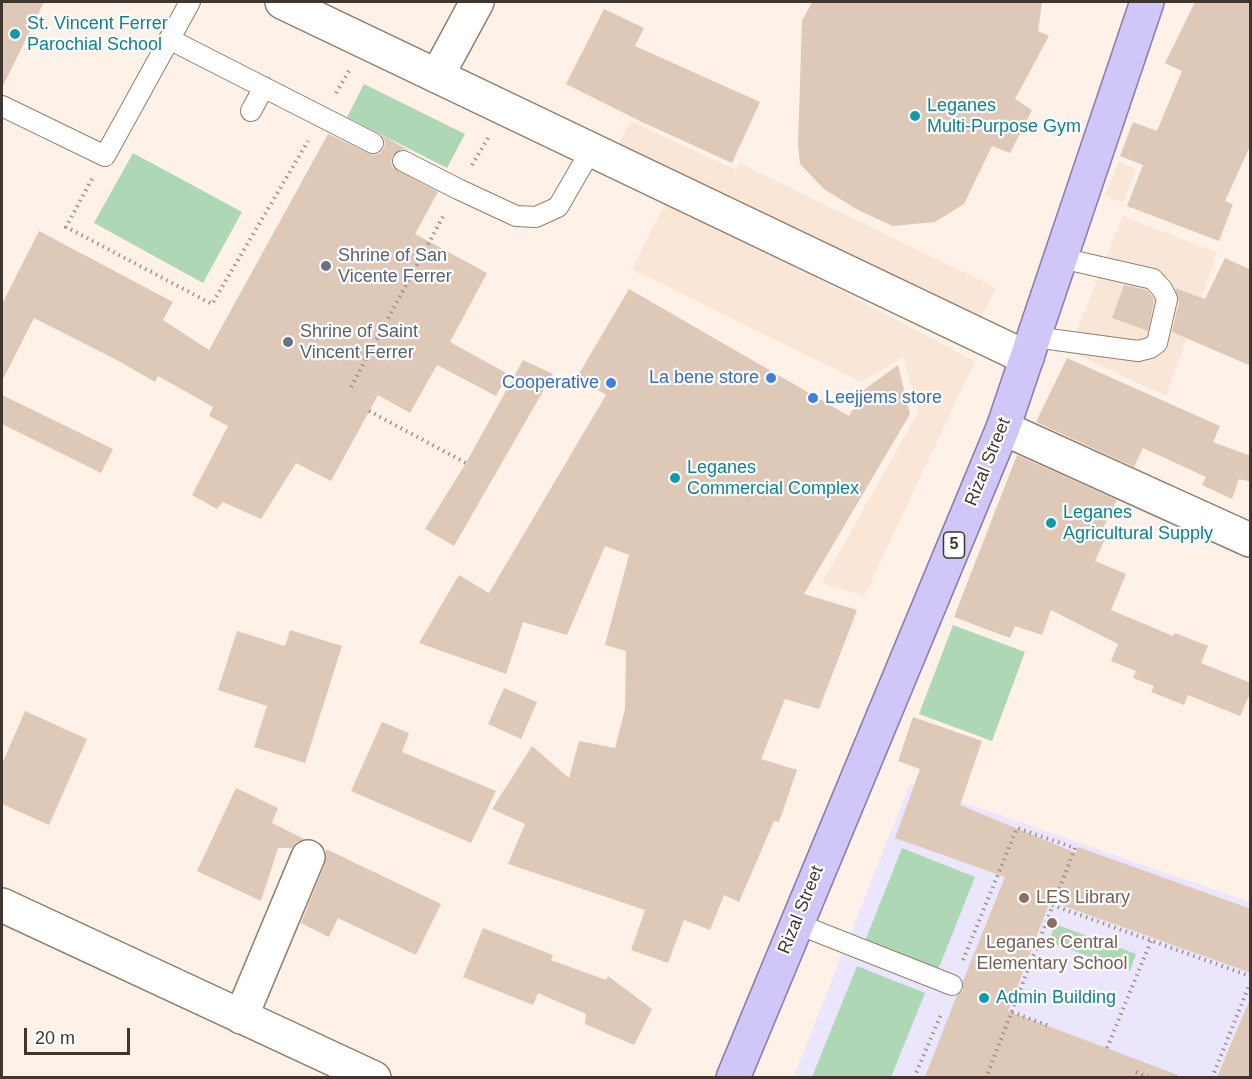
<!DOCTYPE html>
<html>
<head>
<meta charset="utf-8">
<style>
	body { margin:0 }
	#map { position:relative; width:1252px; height:1079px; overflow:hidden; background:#fef1e7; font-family:Helvetica,sans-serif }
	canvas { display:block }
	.frame { position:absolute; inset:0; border:3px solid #3e362f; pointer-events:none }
	.scale { position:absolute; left:24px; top:1028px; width:106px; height:27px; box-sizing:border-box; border:3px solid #3e362f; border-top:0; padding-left:8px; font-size:18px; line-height:21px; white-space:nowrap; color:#3e362f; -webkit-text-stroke:4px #fff; paint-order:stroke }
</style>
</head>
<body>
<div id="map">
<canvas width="1252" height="1079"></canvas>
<div class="frame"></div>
<div class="scale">20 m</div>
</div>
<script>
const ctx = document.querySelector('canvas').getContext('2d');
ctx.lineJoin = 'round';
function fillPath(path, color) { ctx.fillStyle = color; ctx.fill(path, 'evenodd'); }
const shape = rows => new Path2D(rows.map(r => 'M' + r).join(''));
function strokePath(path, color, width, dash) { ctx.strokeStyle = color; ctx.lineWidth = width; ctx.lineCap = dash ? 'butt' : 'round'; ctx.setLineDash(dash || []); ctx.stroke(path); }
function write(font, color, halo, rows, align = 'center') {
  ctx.font = font + ' Helvetica,sans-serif'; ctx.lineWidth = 4.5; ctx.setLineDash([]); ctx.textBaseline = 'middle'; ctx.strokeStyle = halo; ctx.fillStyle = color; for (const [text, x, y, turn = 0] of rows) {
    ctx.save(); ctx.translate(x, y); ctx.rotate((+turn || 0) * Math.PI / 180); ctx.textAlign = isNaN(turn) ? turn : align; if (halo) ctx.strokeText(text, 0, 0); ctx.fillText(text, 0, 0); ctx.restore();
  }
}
fillPath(shape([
	[630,121,736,170,739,163,996,288,981,318,618,146],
	[1119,162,1136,169,1123,203,1105,195],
	[667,200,975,361,864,596,822,583,919,411,903,357,861,382,632,269],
	[1123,216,1217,253,1166,396,1069,351]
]), '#f9e6d6');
fillPath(shape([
	[910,784,1250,902,1250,1077,793,1078]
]), '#ebe6fc');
fillPath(shape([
	[364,84,465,134,447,168,347,117],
	[133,153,242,212,203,283,94,223],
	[953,625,1025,652,992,741,919,714],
	[902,848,975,877,938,970,865,941],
	[1055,924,1136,954,1130,971,1049,942],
	[857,966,925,993,891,1077,812,1077]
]), '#aed7b6');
fillPath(shape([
	[2,2,44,2,2,88],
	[812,2,1042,2,1038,31,1049,36,1015,99,1032,110,1010,153,992,146,964,204,935,222,893,226,858,210,824,189,800,164,798,145,802,21],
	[1195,2,1251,2,1251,144,1225,201,1233,204,1219,241,1127,206,1143,165,1120,156,1133,122,1157,131,1182,71,1165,63],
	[604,9,644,28,635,46,760,102,732,163,642,122,566,84],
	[328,134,373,155,380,153,384,148,385,142,382,135,408,150,402,149,393,155,391,162,393,168,438,192,415,234,487,273,450,342,508,374,496,396,437,365,410,413,378,395,331,481,296,463,261,519,223,502,217,509,192,495,228,426,209,416,213,407,158,376,155,382,115,359,34,318,2,381,2,304,39,231,173,302,163,320,209,350],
	[1225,258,1251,270,1251,366,1172,332,1179,302,1175,288,1205,299],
	[1124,285,1147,290,1152,296,1154,301,1148,331,1112,318],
	[629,289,849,416,865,389,898,365,910,414,804,594,857,610,819,709,785,699,761,759,797,770,779,822,774,821,739,902,724,895,710,930,684,920,668,963,631,950,645,910,508,864,525,824,492,809,532,746,569,778,579,741,615,748,625,709,626,651,605,645,629,555,605,546,567,635,523,622,506,674,419,643,459,575,489,593,606,395,577,377],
	[1067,358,1220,426,1213,442,1251,456,1251,482,1239,479,1232,499,1202,485,1206,477,1143,448,1134,467,1036,422],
	[523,360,553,374,454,546,425,529,466,463],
	[2,395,113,449,101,473,2,424],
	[1017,455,1117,500,1102,530,1108,532,1095,561,1126,574,1111,610,1173,636,1175,633,1208,646,1201,663,1251,683,1251,691,1240,716,1188,695,1184,705,1151,692,1154,686,1133,678,1136,671,1111,661,1118,644,1051,610,1042,635,1015,626,1010,638,954,617],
	[290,630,342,646,305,763,254,747,267,706,218,690,237,631,285,646],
	[504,688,537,702,521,739,488,724],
	[25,711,87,739,49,825,2,804,2,764],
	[913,717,982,741,960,805,1076,853,1078,847,1251,909,1251,973,1050,901,1008,1011,1178,1075,1177,1077,925,1077,957,995,963,990,963,981,1005,877,895,838,920,769,898,761],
	[382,722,409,733,402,752,496,791,471,843,351,791],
	[236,788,278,808,272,823,304,839,297,842,292,848,278,848,261,901,197,871],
	[326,849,441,904,416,955,338,918,329,937,301,923,325,864],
	[483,928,553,955,551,960,606,980,608,976,652,1009,634,1045,585,1024,586,1014,538,993,533,1005,463,977],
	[1250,999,1251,1077,1217,1077]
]), '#dec9b8');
const service = shape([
	[169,39,373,143],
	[2,106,105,156,190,2],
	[251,111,264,87],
	[403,161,458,189,516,216,536,217,558,207,591,150],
	[1034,337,1138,351,1150,348,1157,343,1167,299,1162,289,1153,279,1061,258],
	[795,923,952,985]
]);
const minor = shape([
	[437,76,1027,358],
	[1003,428,1250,540],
	[2,905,374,1078],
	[241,1017,308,857]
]);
const secondary = shape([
	[282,2,437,76,477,2]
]);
const primary = shape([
	[733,1078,1003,428,1147,2]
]);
strokePath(service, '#917f6f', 22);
strokePath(minor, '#917f6f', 36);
strokePath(secondary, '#917f6f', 36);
strokePath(primary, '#887baf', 36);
strokePath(shape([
	[336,93,349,71],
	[472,165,488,138],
	[92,179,66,227,212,304,308,141],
	[351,387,445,213],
	[369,411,466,463],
	[1052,905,1250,976],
	[963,960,1017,828,1075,848,986,1078],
	[1012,1012,1049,1026],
	[1107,1048,1151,941],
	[1136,1072,1149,1078],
	[914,1078,942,1012],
	[1212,1078,1250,983]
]), '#9c9189', 4, [1.5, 4.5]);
strokePath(service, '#fff', 20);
strokePath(minor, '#fff', 33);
strokePath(secondary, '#fff', 33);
strokePath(primary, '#d0c6f8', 33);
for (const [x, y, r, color] of [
	[15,34,6,"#0f9aa8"],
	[915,116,6,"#0f9aa8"],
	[326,266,6,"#6b7280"],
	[288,342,6,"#6b7280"],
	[771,378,6,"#3f7fe0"],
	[611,383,6,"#3f7fe0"],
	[813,398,6,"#3f7fe0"],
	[675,478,6,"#0f9aa8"],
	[1051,523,6,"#0f9aa8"],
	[1024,898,6,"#8d6e63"],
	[1052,923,6,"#8d6e63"],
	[984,998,6,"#0f9aa8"]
]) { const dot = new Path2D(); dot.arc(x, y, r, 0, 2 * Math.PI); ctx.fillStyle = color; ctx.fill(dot); strokePath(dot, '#fff', 2); }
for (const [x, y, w] of [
	[954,545,21]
]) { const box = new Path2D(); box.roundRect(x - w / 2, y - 13, w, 26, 4.5); ctx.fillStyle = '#fff'; ctx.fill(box); strokePath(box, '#3e362f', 1.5); }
write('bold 16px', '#3e362f', null, [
	["5",954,545]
]);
write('18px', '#0d838f', '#fff', [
	["St. Vincent Ferrer",27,24],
	["Parochial School",27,45],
	["Leganes",927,106],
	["Multi-Purpose Gym",927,127],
	["Leganes",687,468],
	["Commercial Complex",687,489],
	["Leganes",1063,513],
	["Agricultural Supply",1063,534],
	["Admin Building",996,998]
], 'left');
write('18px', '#5b616d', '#fff', [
	["Shrine of San",338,256],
	["Vicente Ferrer",338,277],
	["Shrine of Saint",300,332],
	["Vincent Ferrer",300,353]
], 'left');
write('18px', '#366cbe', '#fff', [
	["La bene store",759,378],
	["Cooperative",599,383],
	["Leejjems store",825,398,"left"]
], 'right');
write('18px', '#3e362f', '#fff', [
	["Rizal Street",988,462,-68],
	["Rizal Street",801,910,-68]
]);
write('18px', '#785e54', '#fff', [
	["LES Library",1036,898],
	["Leganes Central",1052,943,"center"],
	["Elementary School",1052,964,"center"]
], 'left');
</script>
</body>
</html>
